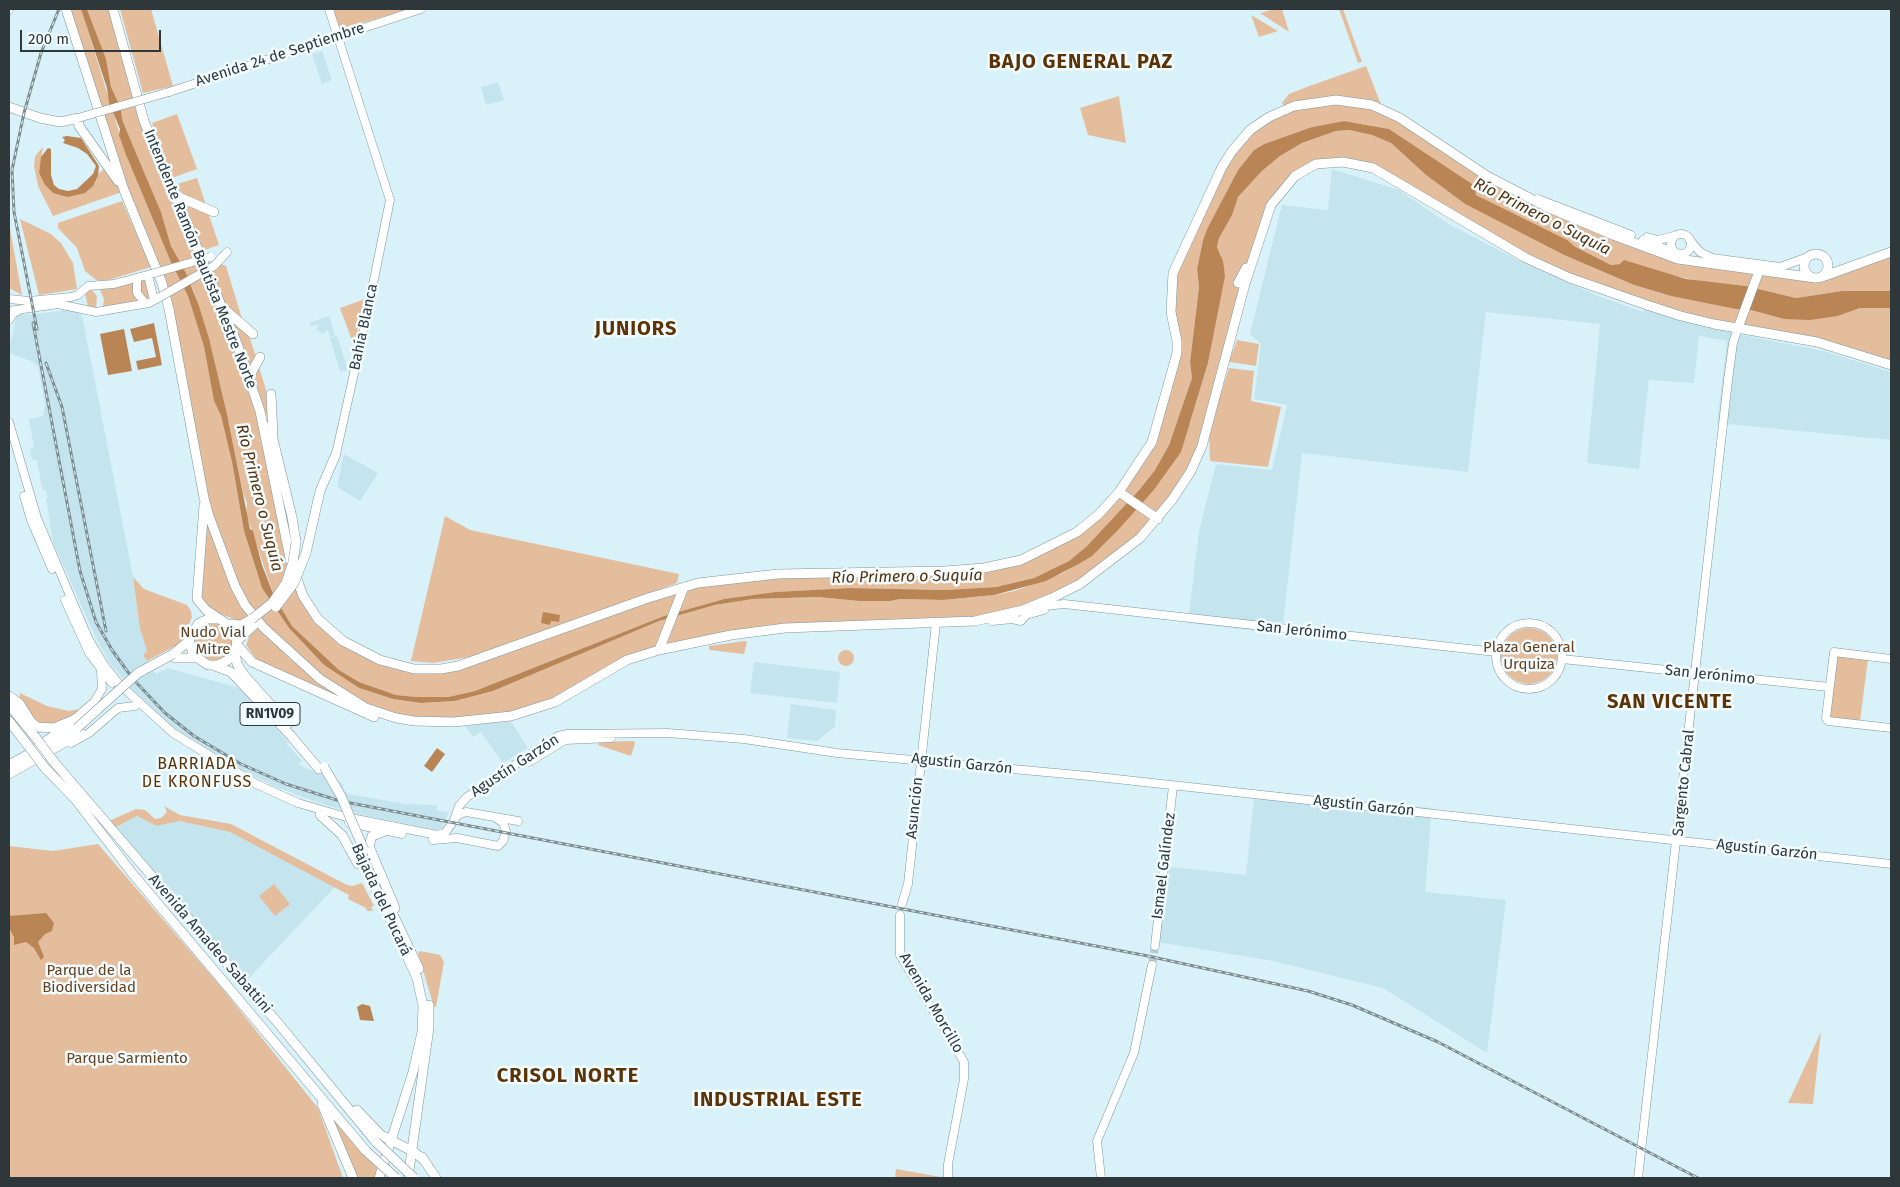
<!DOCTYPE html>
<html>
<head>
<meta charset="utf-8">
<style>
	body { margin:0 }
	#map { position:relative; width:1900px; height:1187px; overflow:hidden; background:#d9f2f9; font-family:"Fira Sans",sans-serif }
	canvas { display:block }
	.frame { position:absolute; inset:0; border:10px solid #2e383b; pointer-events:none }
	.scale { position:absolute; left:20px; top:30px; width:141px; height:22px; box-sizing:border-box; border:2px solid #2e383b; border-top:0; padding-left:6px; font-size:15px; line-height:18px; white-space:nowrap; color:#2e383b; -webkit-text-stroke:4px #f2fcff; paint-order:stroke }
</style>
</head>
<body>
<div id="map">
<canvas width="1900" height="1187"></canvas>
<div class="frame"></div>
<div class="scale">200 m</div>
</div>
<script>
const ctx = document.querySelector('canvas').getContext('2d');
ctx.lineJoin = 'round';
function fillPath(path, color) { ctx.fillStyle = color; ctx.fill(path, 'evenodd'); }
const shape = rows => new Path2D(rows.map(r => 'M' + r).join(''));
function strokePath(path, color, width, dash) { ctx.strokeStyle = color; ctx.lineWidth = width; ctx.lineCap = dash ? 'butt' : 'round'; ctx.setLineDash(dash || []); ctx.stroke(path); }
function write(font, color, halo, rows, align = 'center') {
  ctx.font = font + ' "Fira Sans",sans-serif'; ctx.lineWidth = 5; ctx.setLineDash([]); ctx.textBaseline = 'middle'; ctx.strokeStyle = halo; ctx.fillStyle = color; for (const [text, x, y, turn = 0] of rows) {
    ctx.save(); ctx.translate(x, y); ctx.rotate((+turn || 0) * Math.PI / 180); ctx.textAlign = isNaN(turn) ? turn : align; if (halo) ctx.strokeText(text, 0, 0); ctx.fillText(text, 0, 0); ctx.restore();
  }
}
fillPath(shape([
	[322,51,332,80,322,84,312,54],
	[498,82,504,100,486,105,481,87],
	[1332,169,1399,190,1447,223,1506,254,1598,296,1643,312,1647,305,1737,334,1824,351,1891,372,1891,440,1717,423,1727,341,1699,336,1694,383,1649,380,1639,469,1587,463,1600,324,1486,312,1468,472,1302,453,1282,634,1188,623,1199,531,1216,464,1272,470,1287,405,1254,399,1261,344,1250,334,1282,205,1328,210],
	[71,309,82,315,133,577,140,629,147,651,143,655,156,674,168,668,239,688,288,742,287,744,302,761,299,764,301,766,339,781,344,785,343,788,348,794,406,804,437,805,437,810,449,812,442,828,438,830,357,814,316,802,276,787,232,766,172,727,132,690,109,662,94,634,53,542,46,499,48,498,46,491,42,488,37,460,32,460,30,449,34,447,29,419,43,416,45,404,38,366,31,361,11,354,9,351,16,318,19,315,29,314,30,315],
	[329,316,335,335,330,337,327,329,324,334,316,330,319,324,311,327,309,323],
	[337,336,348,370,340,372,330,338],
	[344,454,378,473,360,501,337,487],
	[754,662,840,672,837,703,750,693],
	[791,704,836,710,835,727,817,741,787,738],
	[510,720,528,748,503,763,481,732,473,737,465,726],
	[1255,790,1432,808,1425,892,1506,900,1487,1053,1383,988,1273,961,1151,941,1161,866,1246,875],
	[137,816,157,826,179,821,230,832,335,887,246,981,114,828]
]), '#c4e5ee');
fillPath(shape([
	[66,9,81,9,82,11,126,155,170,260,188,296,204,347,214,401,221,416,232,462,244,531,262,588,289,628,324,665,359,688,393,699,421,703,455,701,493,691,659,621,715,605,753,599,818,597,859,601,890,601,900,599,943,600,994,595,1014,591,1061,574,1077,565,1102,546,1153,491,1190,423,1208,363,1219,305,1221,255,1217,247,1219,238,1238,197,1262,171,1280,156,1302,143,1336,131,1349,130,1372,135,1391,143,1426,175,1465,204,1564,255,1634,285,1671,296,1747,309,1784,319,1838,316,1860,308,1891,308,1891,365,1836,347,1714,324,1570,278,1365,165,1310,166,1273,201,1202,446,1158,519,1080,584,991,618,785,628,645,653,567,696,486,720,396,718,339,692,245,605,209,516,169,309],
	[87,9,113,9,140,110,260,411,294,574,328,629,380,660,441,669,698,583,1007,564,1077,532,1144,458,1176,360,1172,277,1222,167,1250,130,1307,103,1372,105,1487,176,1678,259,1822,277,1891,252,1891,291,1842,291,1796,298,1746,286,1703,282,1620,264,1611,265,1476,195,1474,186,1389,129,1344,121,1312,127,1264,144,1254,150,1238,170,1207,229,1203,240,1197,269,1199,287,1190,362,1192,378,1169,445,1155,470,1140,489,1087,546,1069,561,1034,578,996,587,945,590,850,588,775,592,724,599,664,616,475,691,448,697,417,697,396,695,359,682,339,670,292,626,274,596,246,513,247,503,243,493,227,414,209,338,193,289,171,246,161,212,123,122,120,106,111,87,106,60],
	[120,9,151,9,173,86,143,93],
	[331,9,410,9,337,30],
	[1275,9,1282,9,1289,32,1260,13],
	[1339,9,1343,9,1362,62,1358,63],
	[1251,15,1278,31,1259,37],
	[1366,66,1382,107,1363,101,1285,106,1282,103,1289,94,1304,88],
	[1119,96,1126,143,1088,135,1080,108],
	[177,114,197,169,172,178,152,123],
	[43,147,39,173,45,185,53,193,85,193,96,181,99,173,106,168,122,192,53,216,38,186,34,166,35,156],
	[197,178,206,205,185,195,174,185],
	[122,201,151,267,105,281,96,280,85,271,77,248,58,228,58,223],
	[181,203,209,215,219,245,202,251],
	[20,219,51,234,61,243,73,263,77,289,39,295],
	[9,223,22,295,9,288],
	[221,264,226,266,243,322,225,310,209,271],
	[143,278,147,280,150,297,147,299,140,296,141,279],
	[133,281,133,292,139,301,103,307,104,299,100,290],
	[91,289,97,296,96,309,88,307,85,292],
	[365,299,365,300,354,346,340,308],
	[231,320,249,335,268,396,267,417],
	[1237,340,1259,344,1256,366,1229,362],
	[1229,368,1254,371,1251,401,1281,407,1268,467,1210,461,1209,431],
	[445,516,470,530,679,574,677,583,476,656,433,663,411,661],
	[207,520,251,615,242,620,236,620,213,611,201,597],
	[133,577,144,589,187,605,191,611,192,617,183,639,177,645,147,661,143,655,147,651,140,629],
	'194 642a20 20 0 1 1 40 0a20 20 0 1 1-40 0Z',
	'1501 656a28 28 0 1 1 56 0a28 28 0 1 1-56 0Z',
	[259,628,289,658,340,698,256,659,246,645,250,635],
	[745,641,747,642,744,654,709,650,709,646],
	'838 658a8 8 0 1 1 16 0a8 8 0 1 1-16 0Z',
	[1835,655,1868,659,1860,721,1828,717],
	[20,693,47,706,69,711,80,709,62,724,42,727,19,703],
	[634,741,635,743,631,756,598,745,599,742],
	[164,806,180,815,231,824,345,884,352,886,362,883,374,906,371,907,373,911,367,911,366,908,348,899,349,895,230,832,179,821,157,826,137,816,114,828,109,821,136,809,145,810,155,819,161,818,167,812],
	[98,844,222,988,318,1108,343,1178,9,1178,9,846,53,851],
	[274,884,290,904,275,916,259,896],
	[420,951,440,955,444,962,436,1007,434,1007,418,953],
	[1821,1032,1813,1104,1788,1103],
	[325,1104,377,1168,375,1178,354,1178],
	[896,1169,941,1177,941,1178,895,1178]
]), '#e4bd9d');
fillPath(shape([
	[81,9,87,9,106,59,111,87,120,106,123,122,161,212,171,246,186,273,199,306,209,338,227,414,250,529,253,531,262,565,274,596,292,626,339,670,359,682,396,695,417,697,448,697,475,691,664,616,724,599,775,592,850,588,945,590,996,587,1034,578,1069,561,1087,546,1140,489,1155,470,1169,445,1192,378,1190,362,1199,287,1197,269,1203,240,1207,229,1238,170,1254,150,1264,144,1312,127,1344,121,1389,129,1475,186,1476,195,1567,240,1574,246,1611,265,1620,264,1624,260,1686,279,1746,286,1796,298,1842,291,1891,291,1891,308,1860,308,1838,316,1810,320,1784,319,1747,309,1736,309,1671,296,1634,285,1564,255,1465,204,1426,175,1391,143,1372,135,1349,130,1336,131,1302,143,1280,156,1262,171,1238,197,1232,215,1219,238,1217,247,1223,261,1225,276,1208,363,1181,452,1153,491,1118,530,1092,556,1077,565,1046,581,994,595,943,600,900,599,890,601,859,601,818,597,753,599,715,605,659,621,493,691,455,701,421,703,393,699,359,688,324,665,289,628,262,588,244,531,232,462,221,416,214,401,204,347,188,296,170,260,126,155,119,135,120,129,109,103,107,88],
	[67,136,81,138,99,166,98,176,93,186,85,193,68,197,53,193,45,185,39,173,41,157,48,148,51,149,51,175,54,185,59,189,68,191,77,189,93,174,96,166,87,154,78,148,63,143,65,140,62,137],
	[154,323,162,365,138,370,136,361,156,357,152,338,134,342,130,329],
	[124,329,132,371,108,375,100,334],
	[543,612,560,615,559,622,551,621,550,625,541,623],
	[437,748,445,754,432,772,424,766],
	[46,913,54,923,52,931,45,934,38,942,44,957,41,960,34,948,26,942,14,945,14,937,9,928,9,916],
	[362,1004,370,1006,374,1021,360,1020,357,1007]
]), '#ba8555');
strokePath(shape([
	[1152,965,1155,946]
]), '#b7cdd3', 8, [8, 4]);
const secondary = shape([
	[329,9,390,200,365,324,336,454],
	[9,10,9,9],
	[169,92,421,9],
	[1538,199,1631,235],
	'1671 244a10 10 0 1 1 20 0a10 10 0 1 1-20 0Z',
	[1647,237,1658,240,1674,236],
	[1689,239,1700,252,1712,258,1780,267,1808,257],
	[1643,240,1673,252],
	[214,266,227,252],
	[148,275,154,300],
	[137,278,137,293,145,303],
	[9,299,29,301,71,297,78,295,88,286,114,284,151,274],
	[9,311,58,304,96,312,149,303,160,297],
	[9,320,13,314,19,310],
	[9,422,37,518,88,638,104,665,119,684,173,733,256,784,298,803,346,817,437,835,445,833,458,815,466,812,518,821],
	[24,496,31,520,52,569],
	[65,600,89,653,112,683],
	[1036,607,1064,604,1496,652],
	[992,621,1012,619,1021,621,1026,615,1044,610],
	'1496 656a33 33 0 1 1 66 0a33 33 0 1 1-66 0Z',
	[1562,659,1829,687],
	[1891,659,1834,652,1826,718,1828,721,1891,728],
	[71,743,89,733,118,708,135,706],
	[38,746,64,728,94,702,102,689,101,671],
	[529,762,565,740,611,738],
	[454,820,459,806,467,797,558,736,567,734,668,733,744,739,837,753,1089,776,1891,864],
	[349,823,402,834],
	[433,840,457,838,498,846,503,841,506,831,503,823,496,818],
	[902,904,908,884,936,623],
	[900,915,900,955,964,1062,964,1079,948,1164,948,1178],
	[1155,946,1173,786],
	[1101,1178,1097,1141,1134,1053,1152,965],
	[1638,1178,1728,380,1733,343,1738,328]
]);
const primary = shape([
	[66,9,124,190,162,283,169,309,204,498,209,516,235,586,245,605,264,628,320,679,366,708,396,718,414,721,454,722,511,716,555,702,627,660,659,650,731,635,785,628,975,621,1023,610,1052,598,1080,584,1140,538,1172,500,1191,471,1202,446,1245,284,1271,205,1295,176,1316,164,1343,162,1373,168,1526,258,1570,278,1647,305,1681,316,1714,324,1817,342,1891,365],
	[113,9,144,121,236,341,260,411,291,563,303,596,318,619,343,641,380,660,414,669,441,669,458,666,648,598,698,583,778,574,945,571,984,568,1021,560,1077,532,1099,514,1119,492,1152,442,1177,353,1177,341,1171,312,1173,273,1222,167,1232,151,1250,130,1269,117,1294,106,1336,100,1372,105,1400,118,1487,176,1547,207,1613,235,1678,259,1815,278],
	[9,107,40,118,60,122,78,118,79,126,118,181],
	[174,192,179,197,214,212],
	'1804 266a12 12 0 1 1 24 0a12 12 0 1 1-24 0Z',
	[1822,277,1891,252],
	[1238,283,1246,268],
	[222,307,253,334],
	[1738,328,1759,271],
	[249,377,260,357],
	[271,394,273,434],
	[267,427,273,439,292,517,296,542],
	[1119,492,1158,519],
	[204,505,197,599,206,610,230,626,237,641,235,652,228,660,218,665,208,665,193,655,189,638,199,623,208,619,218,619],
	[306,553,320,491,336,454],
	[228,624,241,625,252,619],
	[237,641,256,623],
	[237,645,252,662,374,717],
	[659,650,684,587],
	[235,652,237,664,244,675,288,724],
	[173,654,189,641],
	[175,658,195,658],
	[215,666,231,672,291,736,319,769],
	[9,696,19,703,31,722,37,727,54,728,76,719],
	[9,705,36,738],
	[9,721,26,743],
	[54,762,278,1023,376,1142],
	[9,765,77,728],
	[45,768,75,799,132,873,366,1151],
	[9,774,81,733],
	[320,815,342,835,358,864],
	[385,831,372,836,369,846,395,908],
	[359,852,417,978,423,1006,422,1032,413,1072,379,1178],
	[388,904,419,969],
	[322,1104,353,1178],
	[357,1110,381,1135,414,1152,424,1160],
	[422,1157,436,1178],
	[408,1178,429,1028,429,1005]
]);
strokePath(secondary, '#7f969c', 9);
strokePath(primary, '#7f969c', 10);
strokePath(secondary, '#fff', 8);
strokePath(primary, '#fff', 9);
const rail = shape([
	[33,323,80,571,96,622,112,650,133,679,165,713,194,736,241,764,286,784,340,801,1148,956,1308,991,1352,1005,1438,1042,1698,1178],
	[37,329,14,212,12,170,24,113,41,53,59,9],
	[46,363,62,407,106,631]
]);
strokePath(rail, '#7d8e93', 3);
strokePath(rail, '#f2fcff', 1, [4]);
const secondaryBridge = shape([
	[78,118,169,92],
	[151,274,210,257],
	[160,297,214,266]
]);
const primaryBridge = shape([
	[276,607,294,583,306,553],
	[252,619,272,603,286,583,293,562,296,542],
	[77,728,138,673,173,654],
	[36,738,54,762],
	[26,743,45,768],
	[324,767,341,796,364,850],
	[376,1142,414,1178],
	[366,1151,396,1178]
]);
strokePath(secondaryBridge, '#7f969c', 9, []);
strokePath(primaryBridge, '#7f969c', 10, []);
strokePath(secondaryBridge, '#fff', 8);
strokePath(primaryBridge, '#fff', 9);
for (const [x, y, w] of [
	[270,714,60]
]) { const box = new Path2D(); box.roundRect(x - w / 2, y - 11.5, w, 23, 4); ctx.fillStyle = '#f2fcff'; ctx.fill(box); strokePath(box, '#2e383b', 1); }
write('bold 14px', '#2e383b', null, [
	["RN1V09",270,714]
]);
write('15px', '#2e383b', '#f2fcff', [
	["Avenida 24 de Septiembre",280,55,-18],
	["Intendente Ramón Bautista Mestre Norte",200,259,68],
	["Bahía Blanca",364,327,-78],
	["San Jerónimo",1302,631,6],
	["San Jerónimo",1710,675,6],
	["Agustín Garzón",962,764,6],
	["Agustín Garzón",515,766,-33],
	["Sargento Cabral",1684,783,-84],
	["Agustín Garzón",1364,806,6],
	["Asunción",915,808,-84],
	["Agustín Garzón",1767,850,6],
	["Ismael Galíndez",1164,866,-83],
	["Bajada del Pucará",381,900,65],
	["Avenida Amadeo Sabattini",210,944,49],
	["Avenida Morcillo",931,1003,60]
]);
write('15px', '#66411d', '#f2fcff', [
	["Nudo Vial",213,633],
	["Mitre",213,650],
	["Plaza General",1529,648],
	["Urquiza",1529,665],
	["Parque de la",89,971],
	["Biodiversidad",89,988],
	["Parque Sarmiento",127,1059]
]);
write('italic 16px', '#57320c', '#f2fcff', [
	["Río Primero o Suquía",1542,217,27],
	["Río Primero o Suquía",259,498,76],
	["Río Primero o Suquía",907,577,-1]
]);
ctx.letterSpacing = '1px';
write('16px', '#5c3306', '#f2fcff', [
	["BARRIADA",197,765],
	["DE KRONFUSS",197,783]
]);
ctx.letterSpacing = '0px';
ctx.letterSpacing = '1px';
write('bold 20px', '#5c3306', '#f2fcff', [
	["BAJO GENERAL PAZ",1081,62],
	["JUNIORS",636,329],
	["SAN VICENTE",1670,702],
	["CRISOL NORTE",568,1076],
	["INDUSTRIAL ESTE",778,1100]
]);
ctx.letterSpacing = '0px';
</script>
</body>
</html>
